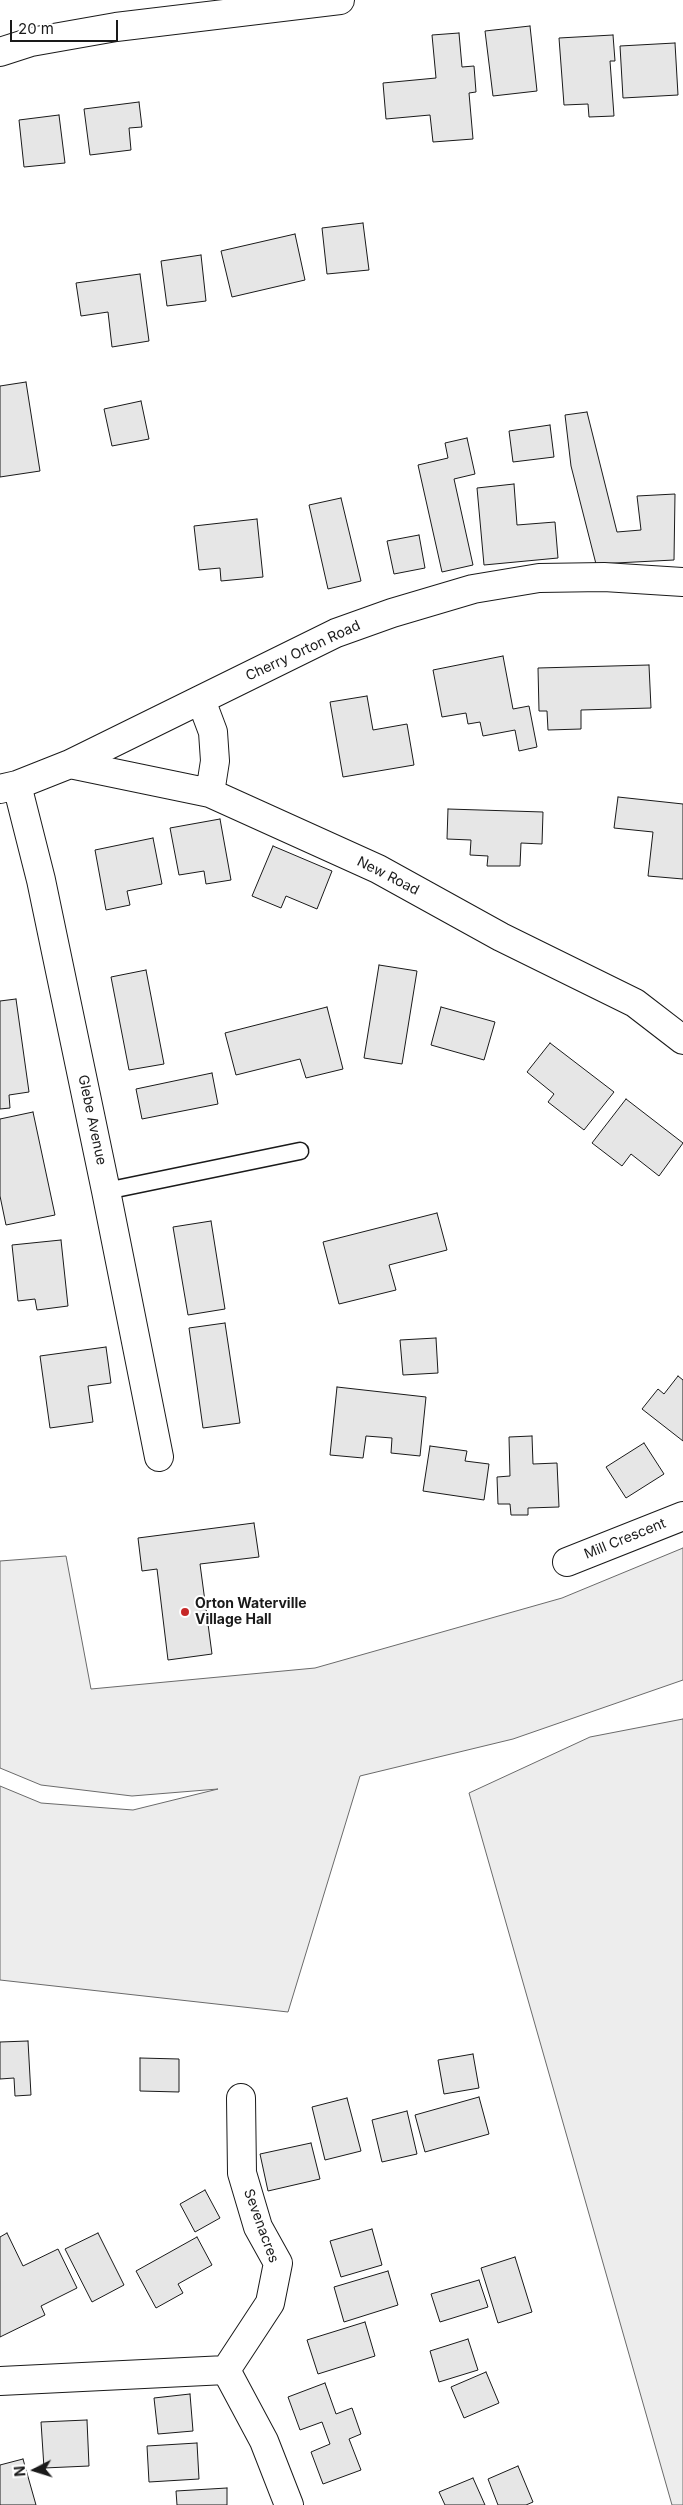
<!DOCTYPE html>
<html>
<head>
<meta charset="utf-8">
<style>
	body { margin:0 }
	#map { position:relative; width:683px; height:2505px; overflow:hidden; background:#fff; font-family:Inter,sans-serif }
	canvas { display:block }
	.north { position:absolute; left:10px; top:2445px; width:50px; height:50px; -webkit-text-stroke:4px #fff; paint-order:stroke; rotate:265deg; font-size:14px; font-weight:700; line-height:20px; text-align:center; color:#1a1a1a }
	.north::after { content:''; display:block; margin:auto; width:18px; height:22px; background:#1a1a1a; clip-path:polygon(50% 0,100% 100%,50% 72%,0 100%) }
	.scale { position:absolute; left:10px; top:20px; width:108px; height:22px; box-sizing:border-box; border:2px solid #1a1a1a; border-top:0; padding-left:6px; font-size:15px; line-height:18px; white-space:nowrap; color:#1a1a1a; -webkit-text-stroke:4px #fff; paint-order:stroke }
</style>
</head>
<body>
<div id="map">
<canvas width="683" height="2505"></canvas>
<div class="north">N</div>
<div class="scale">20 m</div>
</div>
<script>
const ctx = document.querySelector('canvas').getContext('2d');
ctx.lineJoin = 'round';
function fillPath(path, color) { ctx.fillStyle = color; ctx.fill(path, 'evenodd'); }
const shape = rows => new Path2D(rows.map(r => 'M' + r).join(''));
function strokePath(path, color, width, dash) { ctx.strokeStyle = color; ctx.lineWidth = width; ctx.lineCap = dash ? 'butt' : 'round'; ctx.setLineDash(dash || []); ctx.stroke(path); }
function write(font, color, halo, rows, align = 'center') {
  ctx.font = font + ' Inter,sans-serif'; ctx.lineWidth = 4; ctx.setLineDash([]); ctx.textBaseline = 'middle'; ctx.strokeStyle = halo; ctx.fillStyle = color; for (const [text, x, y, turn = 0] of rows) {
    ctx.save(); ctx.translate(x, y); ctx.rotate((+turn || 0) * Math.PI / 180); ctx.textAlign = isNaN(turn) ? turn : align; if (halo) ctx.strokeText(text, 0, 0); ctx.fillText(text, 0, 0); ctx.restore();
  }
}
const built = shape([
	[683,1548,683,1680,513,1739,360,1776,288,2012,0,1980,0,1786,41,1803,133,1810,218,1789,132,1796,41,1785,0,1768,0,1561,66,1556,91,1689,315,1668,562,1598,683,1548],
	[683,1719,683,2505,672,2505,469,1793,590,1737,683,1719]
]);
fillPath(built, '#ededed');
strokePath(built, '#6a6a6a', 1);
const building = shape([
	[530,26,537,91,493,96,485,31,530,26],
	[459,33,462,67,474,66,476,92,469,93,473,139,433,142,430,115,386,119,383,83,436,78,432,35,459,33],
	[613,35,615,61,610,61,614,116,589,117,588,104,564,105,559,38,613,35],
	[675,43,678,95,623,98,620,46,675,43],
	[139,102,142,127,129,128,131,150,90,155,84,109,139,102],
	[59,115,65,163,24,167,19,120,59,115],
	[363,223,369,270,327,274,322,228,363,223],
	[295,234,305,280,232,297,221,251,295,234],
	[201,255,206,301,167,306,161,261,201,255],
	[140,274,149,341,112,347,108,312,81,316,76,283,140,274],
	[26,382,40,471,0,477,0,386,26,382],
	[141,401,149,439,112,446,104,409,141,401],
	[587,412,617,532,641,530,637,496,675,494,674,560,596,564,571,466,565,415,587,412],
	[550,425,554,457,513,462,509,431,550,425],
	[467,438,475,474,454,479,473,565,442,572,418,465,448,458,445,443,467,438],
	[514,484,517,525,555,522,558,558,484,565,477,488,514,484],
	[341,498,361,581,328,589,309,505,341,498],
	[257,519,263,577,221,581,220,568,199,570,194,526,257,519],
	[419,535,425,568,394,574,387,541,419,535],
	[503,656,513,709,529,706,537,747,519,751,515,730,483,736,480,722,468,724,466,713,442,717,433,670,503,656],
	[649,665,651,708,581,710,581,729,548,730,547,711,539,711,538,668,649,665],
	[367,696,373,730,407,724,414,765,343,777,330,702,367,696],
	[618,797,683,804,683,879,648,876,653,832,614,828,618,797],
	[448,809,543,812,542,844,521,843,520,866,487,866,488,856,470,855,471,840,447,839,448,809],
	[220,819,231,880,206,884,204,871,179,875,170,828,220,819],
	[153,838,162,884,127,891,130,905,106,910,95,850,153,838],
	[273,846,332,871,317,909,286,896,281,908,252,896,273,846],
	[379,965,417,971,402,1064,364,1058,379,965],
	[146,970,164,1064,129,1070,111,977,146,970],
	[16,999,29,1092,9,1095,10,1108,0,1109,0,1001,16,999],
	[327,1007,343,1069,306,1078,300,1059,236,1075,225,1033,327,1007],
	[441,1007,495,1022,484,1060,431,1045,441,1007],
	[550,1043,614,1092,584,1130,548,1102,554,1094,527,1072,550,1043],
	[212,1073,218,1104,142,1119,136,1089,212,1073],
	[626,1099,683,1143,659,1176,631,1154,622,1166,592,1143,626,1099],
	[33,1112,55,1215,6,1225,0,1196,0,1119,33,1112],
	[437,1213,447,1250,389,1265,396,1290,339,1304,323,1242,437,1213],
	[211,1221,225,1309,188,1315,173,1227,211,1221],
	[61,1240,68,1306,37,1310,35,1299,18,1301,12,1245,61,1240],
	[225,1323,240,1423,203,1428,189,1328,225,1323],
	[436,1338,438,1373,403,1375,400,1340,436,1338],
	[106,1347,111,1383,88,1386,93,1422,50,1428,40,1356,106,1347],
	[678,1376,683,1380,683,1441,642,1409,658,1389,664,1394,678,1376],
	[337,1387,426,1397,420,1456,391,1453,392,1438,366,1436,363,1458,330,1455,337,1387],
	[532,1436,533,1464,557,1463,559,1507,528,1508,528,1515,511,1515,510,1504,498,1504,497,1477,510,1476,509,1437,532,1436],
	[644,1443,664,1474,626,1498,606,1467,644,1443],
	[430,1446,467,1451,465,1461,489,1464,484,1500,423,1491,430,1446],
	[254,1523,259,1557,200,1564,212,1654,168,1660,157,1569,142,1571,138,1538,254,1523],
	[28,2041,31,2095,15,2096,14,2078,0,2079,0,2042,28,2041],
	[473,2054,479,2088,444,2094,438,2060,473,2054],
	[140,2058,179,2059,179,2092,140,2091,140,2058],
	[479,2097,489,2134,425,2152,415,2115,479,2097],
	[347,2098,361,2151,325,2160,312,2107,347,2098],
	[407,2111,417,2154,382,2162,372,2120,407,2111],
	[311,2143,320,2179,268,2191,260,2154,311,2143],
	[205,2190,220,2218,195,2232,180,2204,205,2190],
	[372,2229,382,2265,341,2277,330,2241,372,2229],
	[7,2233,23,2266,58,2249,77,2288,41,2306,45,2315,0,2337,0,2237,7,2233],
	[98,2233,124,2285,92,2302,65,2249,98,2233],
	[197,2237,212,2265,178,2284,183,2293,156,2308,136,2271,197,2237],
	[515,2257,532,2312,498,2323,481,2268,515,2257],
	[388,2271,398,2305,344,2322,334,2287,388,2271],
	[479,2280,488,2307,440,2322,431,2294,479,2280],
	[365,2322,375,2356,318,2374,307,2340,365,2322],
	[468,2339,478,2370,439,2382,430,2351,468,2339],
	[486,2372,499,2403,464,2418,451,2387,486,2372],
	[325,2383,336,2414,352,2408,361,2434,349,2439,361,2470,323,2484,311,2452,330,2444,322,2422,300,2430,288,2397,325,2383],
	[190,2394,193,2431,158,2434,154,2398,190,2394],
	[87,2420,89,2466,44,2468,41,2422,87,2420],
	[197,2443,199,2479,149,2482,147,2446,197,2443],
	[23,2459,36,2505,0,2505,0,2465,23,2459],
	[518,2466,533,2502,526,2505,498,2505,488,2479,518,2466],
	[473,2478,485,2505,445,2505,439,2492,473,2478],
	[227,2488,227,2505,177,2505,176,2491,227,2488]
]);
fillPath(building, '#e6e6e6');
strokePath(building, '#1a1a1a', 1);
const lane = shape([
	[106,1191,300,1151]
]);
const street = shape([
	[0,52,31,42,116,27,340,0],
	[201,700,213,732,215,761,210,793],
	[70,764,210,793,378,869,501,937,635,1003,683,1040],
	[17,785,41,880,106,1191,159,1457],
	[0,789,17,785,70,764,336,633,392,613,473,589,539,578,604,577,683,582],
	[567,1562,683,1516],
	[241,2098,242,2173,258,2227,278,2263,270,2303,226,2370,264,2441,289,2505],
	[0,2381,226,2370]
]);
strokePath(lane, '#1a1a1a', 19);
strokePath(street, '#1a1a1a', 30);
strokePath(lane, '#fff', 16);
strokePath(street, '#fff', 28);
for (const [x, y, r, color] of [
	[185,1612,5,"#c62828"]
]) { const dot = new Path2D(); dot.arc(x, y, r, 0, 2 * Math.PI); ctx.fillStyle = color; ctx.fill(dot); strokePath(dot, '#fff', 2); }
write('14px', '#1a1a1a', '#fff', [
	["Cherry Orton Road",303,651,-25],
	["New Road",388,876,27],
	["Glebe Avenue",92,1120,78],
	["Mill Crescent",625,1539,-22],
	["Sevenacres",261,2226,70]
]);
write('bold 14px', '#1a1a1a', '#fff', [
	["Orton Waterville",195,1604],
	["Village Hall",195,1620]
], 'left');
</script>
</body>
</html>
